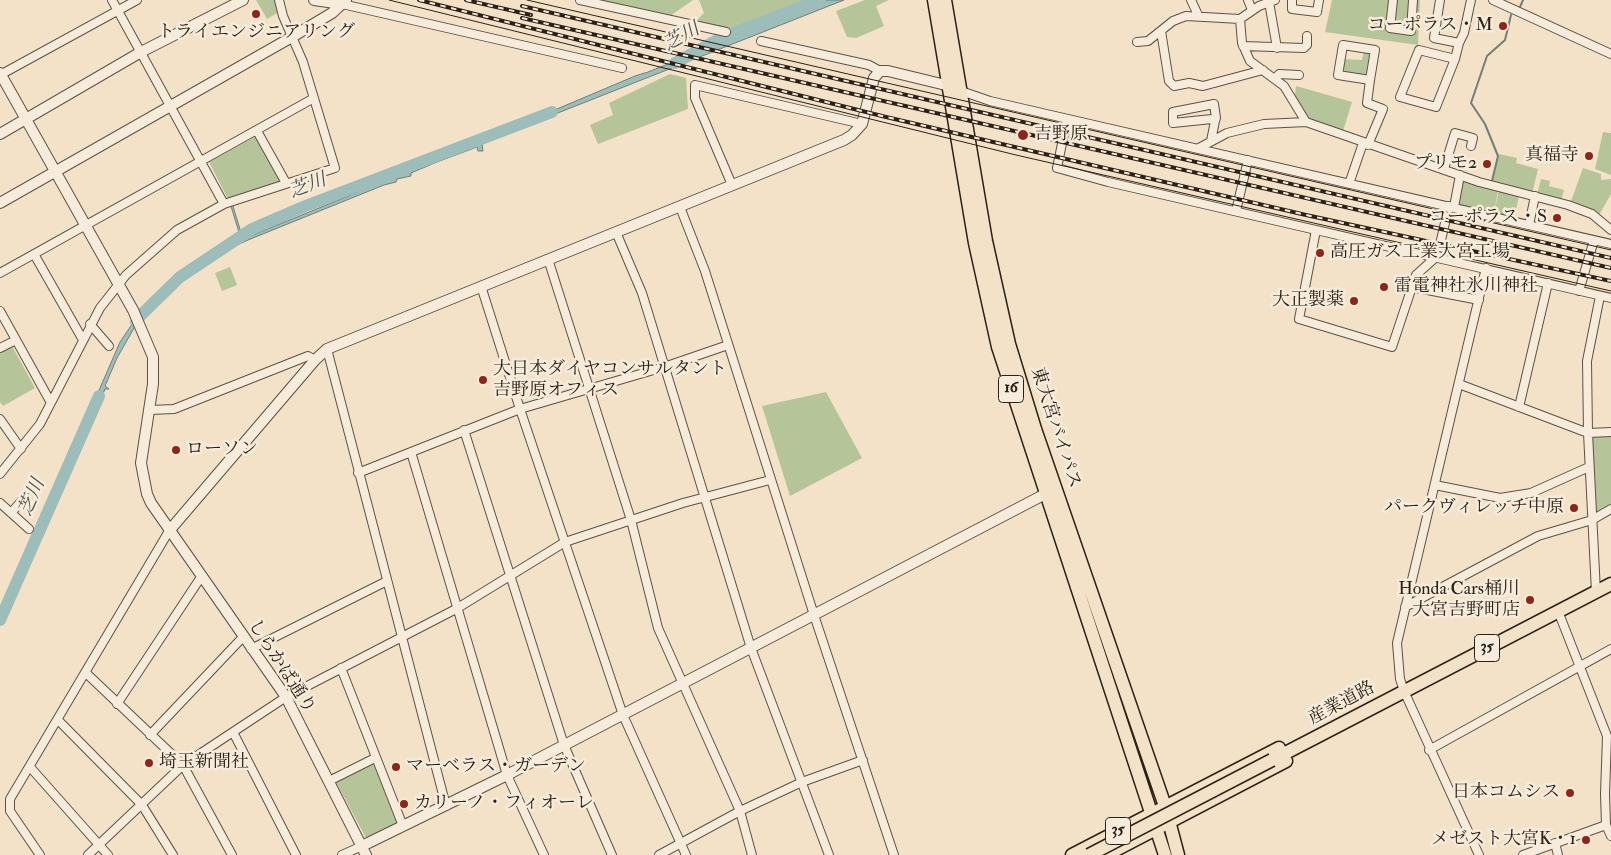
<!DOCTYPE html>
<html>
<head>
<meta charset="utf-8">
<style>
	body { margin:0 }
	canvas { display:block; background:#f3e2c7 }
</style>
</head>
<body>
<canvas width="1611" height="855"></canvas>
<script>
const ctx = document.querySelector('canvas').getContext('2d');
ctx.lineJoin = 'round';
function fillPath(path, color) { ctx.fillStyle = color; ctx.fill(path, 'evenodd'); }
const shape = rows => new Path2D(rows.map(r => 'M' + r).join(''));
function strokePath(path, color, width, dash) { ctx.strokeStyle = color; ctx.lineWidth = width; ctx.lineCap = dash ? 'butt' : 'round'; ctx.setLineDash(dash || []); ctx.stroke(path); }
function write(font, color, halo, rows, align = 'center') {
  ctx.font = font + ' "IM FELL Double Pica","Noto Serif JP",serif'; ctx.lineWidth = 5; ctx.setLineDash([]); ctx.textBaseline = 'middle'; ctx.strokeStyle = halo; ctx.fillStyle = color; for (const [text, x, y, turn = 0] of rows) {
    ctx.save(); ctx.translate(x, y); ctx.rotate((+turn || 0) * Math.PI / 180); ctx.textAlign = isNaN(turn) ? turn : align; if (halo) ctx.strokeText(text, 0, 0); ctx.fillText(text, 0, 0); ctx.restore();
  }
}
fillPath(shape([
	[256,0,276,0,279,12,267,19],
	[592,0,693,0,670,16],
	[699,0,808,0,722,34,695,22,704,13],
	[865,0,889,0,876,6,884,26,856,38,847,37,836,11],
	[1332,0,1420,0,1418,45,1325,32],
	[1364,50,1372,54,1368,76,1342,73,1342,59,1362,60],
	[670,74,686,78,688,109,598,144,590,125,613,115,609,103],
	[1296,86,1352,102,1343,131,1308,120,1295,95],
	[1603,132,1611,133,1611,175,1595,169],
	[255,137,280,181,228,199,209,162],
	[1499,154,1517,158,1516,163,1538,169,1532,194,1492,184],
	[1583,168,1601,174,1601,180,1611,179,1611,194,1598,217,1570,204],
	[1462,179,1498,190,1494,214,1457,206],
	[1541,179,1550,181,1549,186,1564,190,1561,201,1537,195],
	[1499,190,1519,196,1514,219,1494,214],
	[230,267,237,285,222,291,215,273],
	[12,346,35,388,3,406,0,402,0,353],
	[826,392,862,458,790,496,762,406],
	[1594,435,1611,435,1611,505,1598,513,1595,511,1592,439],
	[371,762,375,763,397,821,396,824,366,838,336,782]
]), '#b6c499');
const water = shape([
	[820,0,844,0,502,135,482,144,483,151,478,151,477,147,437,162,411,173,411,176,397,179,396,182,384,185,248,240,203,261,168,286,142,314,117,358,105,386,109,389,105,389,99,404,98,402,95,405,94,412,90,411,120,342,145,305,165,284,192,263,241,239,230,203,232,203,243,239,351,195,349,188,354,188,353,194,397,173,459,151,478,141,537,119,538,117,635,76,648,72,745,33,820,0]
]);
fillPath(water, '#9cbdba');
strokePath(water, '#6f7f79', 1);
strokePath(shape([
	[1520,7,1523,0],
	[1492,181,1498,156,1485,124,1471,103,1487,56,1505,40,1511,15]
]), '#6f7f79', 2);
strokePath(shape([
	[675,63,721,38,820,0],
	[136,322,141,315,180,277,252,229,303,207,552,112],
	[0,620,99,396]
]), '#9cbdba', 12);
const minor = shape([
	[112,0,224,204],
	[580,0,726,32],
	[1191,0,1198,15],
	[1248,0,1252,10],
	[1275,0,1259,6,1240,19,1242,43,1250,61,1284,86,1306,122],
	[1292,0,1292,9,1317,12,1319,0],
	[1393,0,1390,28,1411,31,1413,0],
	[1440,0,1434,38,1459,43,1464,33,1471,0],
	[1493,0,1611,54],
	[1269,2,1277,48],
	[342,4,622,68],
	[1161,31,1169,81,1174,86,1189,83,1203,86,1263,70],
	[761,41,869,65,880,71],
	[1137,42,1148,41,1173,21,1186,16,1240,19],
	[1243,46,1304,48,1307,45,1307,36],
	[1455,59,1419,50,1400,97,1436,107,1455,59,1459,43],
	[0,75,137,0],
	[1275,79,1279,74,1299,75],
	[961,91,990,101,1611,244],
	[1067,119,1057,168,1108,182,1611,298],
	[257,131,286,183],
	[1211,141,1215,121,1212,119,1173,123,1173,112,1214,104,1216,118,1215,121],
	[1368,145,1383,109,1367,103,1370,80,1375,50,1343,45,1338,75,1370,80],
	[1199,148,1227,133,1264,124,1306,122,1479,182,1568,205,1592,214,1611,230],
	[1444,169,1455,133,1473,138,1471,146],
	[1349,184,1363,143],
	[732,185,695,98,695,85,862,124],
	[680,207,705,271,814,615,894,855],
	[1454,207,1460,175],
	[1236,211,1248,160],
	[1529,225,1535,196],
	[1316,230,1299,319,1392,347,1416,275,1436,257],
	[616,232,642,293,751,648,829,855],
	[34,254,83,340],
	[1437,257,1449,206],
	[548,259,631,520,658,628,740,811,752,855],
	[0,273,314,98],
	[481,286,520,409,623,715,686,855],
	[1412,287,1479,300],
	[1579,291,1594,240],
	[0,311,50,401],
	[90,324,109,346],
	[0,348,16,340],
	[327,349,446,806],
	[1459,384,1588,433,1611,432],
	[1519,407,1548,283],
	[150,410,174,409,308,356,315,360],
	[0,419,21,449],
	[464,430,564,745,612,855],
	[411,452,507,775,544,855],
	[358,473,520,409,664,367,728,345],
	[0,474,40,424,100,308,126,275,177,230,224,204,335,168,303,62,283,16,279,0],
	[1435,485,1500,498,1531,493,1589,467],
	[0,503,29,529],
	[11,513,25,497],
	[1596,592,1588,433,1587,361,1600,296],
	[1405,607,1538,536,1592,520,1611,509],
	[1558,611,1607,736,1605,794,1606,825,1611,836],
	[251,649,387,581],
	[341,668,403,826],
	[86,673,183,765,232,855],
	[117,704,201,577],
	[58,720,142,805,173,855],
	[233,732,296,855],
	[150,735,243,637],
	[1429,750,1611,649],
	[30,767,108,855],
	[329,781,375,758],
	[1555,843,1558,855],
	[40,855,10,811,10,799,169,531],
	[88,855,183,765,286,697,456,609,565,542,683,503,770,480],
	[342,855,362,846],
	[659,855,740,811,802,782,863,760],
	[1479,855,1404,691,1400,679,1397,643,1486,268],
	[1523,855,1606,825]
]);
const tertiary = shape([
	[314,0,342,4],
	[0,73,133,310,153,357,153,384,141,463,147,494,151,503,286,697,366,855],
	[0,134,141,52,243,0],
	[0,203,292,37,332,13,346,0],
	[169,531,315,360,327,349,844,140,852,135,862,124,874,78,880,71,888,71,954,87],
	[362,846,507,775,1051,491]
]);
const primary = shape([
	[1272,760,1611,584],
	[1072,855,1279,748],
	[1106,855,1286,761]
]);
const trunk = shape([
	[934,0,975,243,998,347,1165,855],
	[945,0,986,241,1009,344,1035,429,1165,806,1178,855]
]);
strokePath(minor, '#5d5143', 10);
strokePath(tertiary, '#5d5143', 12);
strokePath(primary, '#2b2117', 15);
strokePath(trunk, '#2b2117', 15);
strokePath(minor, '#f7ecdb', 8);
strokePath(tertiary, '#f7ecdb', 10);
strokePath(primary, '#f3e2c7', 12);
strokePath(trunk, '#f3e2c7', 12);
strokePath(shape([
	[389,0,1016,155,1611,291],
	[527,0,1611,250]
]), '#2b2117', 1);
const rail = shape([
	[419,0,886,117,1306,215,1611,281],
	[466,0,531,15],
	[522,6,1611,258],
	[522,18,1611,268]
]);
strokePath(rail, '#2b2117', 4);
strokePath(rail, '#f7ecdb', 2, [5.5]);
const primaryBridge = shape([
	[1089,855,1272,760]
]);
strokePath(primaryBridge, '#2b2117', 15, []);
strokePath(primaryBridge, '#f3e2c7', 12);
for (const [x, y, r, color] of [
	[256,14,5,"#8f2418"],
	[1503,26,5,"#8f2418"],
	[1023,135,6,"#8f2418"],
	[1589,156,5,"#8f2418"],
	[1487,164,5,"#8f2418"],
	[1557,218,5,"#8f2418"],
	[1320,253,5,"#8f2418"],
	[1384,287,5,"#8f2418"],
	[1354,301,5,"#8f2418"],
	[483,380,5,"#8f2418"],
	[176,450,5,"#8f2418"],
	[1574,508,5,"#8f2418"],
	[1530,600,5,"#8f2418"],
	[149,763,5,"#8f2418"],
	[396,767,5,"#8f2418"],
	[1570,793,5,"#8f2418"],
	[404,804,5,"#8f2418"],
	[1586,840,5,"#8f2418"]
]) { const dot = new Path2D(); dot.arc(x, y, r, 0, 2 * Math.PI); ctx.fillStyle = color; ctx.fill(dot); strokePath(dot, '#f7ecdb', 2); }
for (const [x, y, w] of [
	[1011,389,25],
	[1487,648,25],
	[1118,831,25]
]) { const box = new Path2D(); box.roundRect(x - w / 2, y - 13.5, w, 27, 4); ctx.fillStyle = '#f7ecdb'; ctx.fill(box); strokePath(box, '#2b2117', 1); }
write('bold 16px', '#2b2117', null, [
	["16",1011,389],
	["35",1487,648],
	["35",1118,831]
]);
write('18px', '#2b2117', '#f7ecdb', [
	["コーポラス・M",1493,26],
	["トライエンジニアリング",256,33,"center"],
	["吉野原",1034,135,"left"],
	["真福寺",1579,156],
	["プリモ2",1477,164],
	["コーポラス・S",1547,218],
	["高圧ガス工業大宮工場",1330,253,"left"],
	["雷電神社氷川神社",1394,287,"left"],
	["大正製薬",1344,301],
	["大日本ダイヤコンサルタント",493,370,"left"],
	["吉野原オフィス",493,391,"left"],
	["ローソン",186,450,"left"],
	["パークヴィレッチ中原",1564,508],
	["Honda Cars桶川",1520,590],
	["大宮吉野町店",1520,611],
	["埼玉新聞社",159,763,"left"],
	["マーベラス・ガーデン",406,767,"left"],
	["日本コムシス",1560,793],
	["カリーノ・フィオーレ",414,804,"left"],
	["メゼスト大宮K・1",1576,840]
], 'right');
write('18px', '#2b2117', '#f7ecdb', [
	["東大宮バイパス",1055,428,72],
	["しらかば通り",281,667,57],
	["産業道路",1342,704,-28]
]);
write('italic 19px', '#4d5048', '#f7ecdb', [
	["芝川",682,38,-29],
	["芝川",308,187,-21],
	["芝川",33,498,-67]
]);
</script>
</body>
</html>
